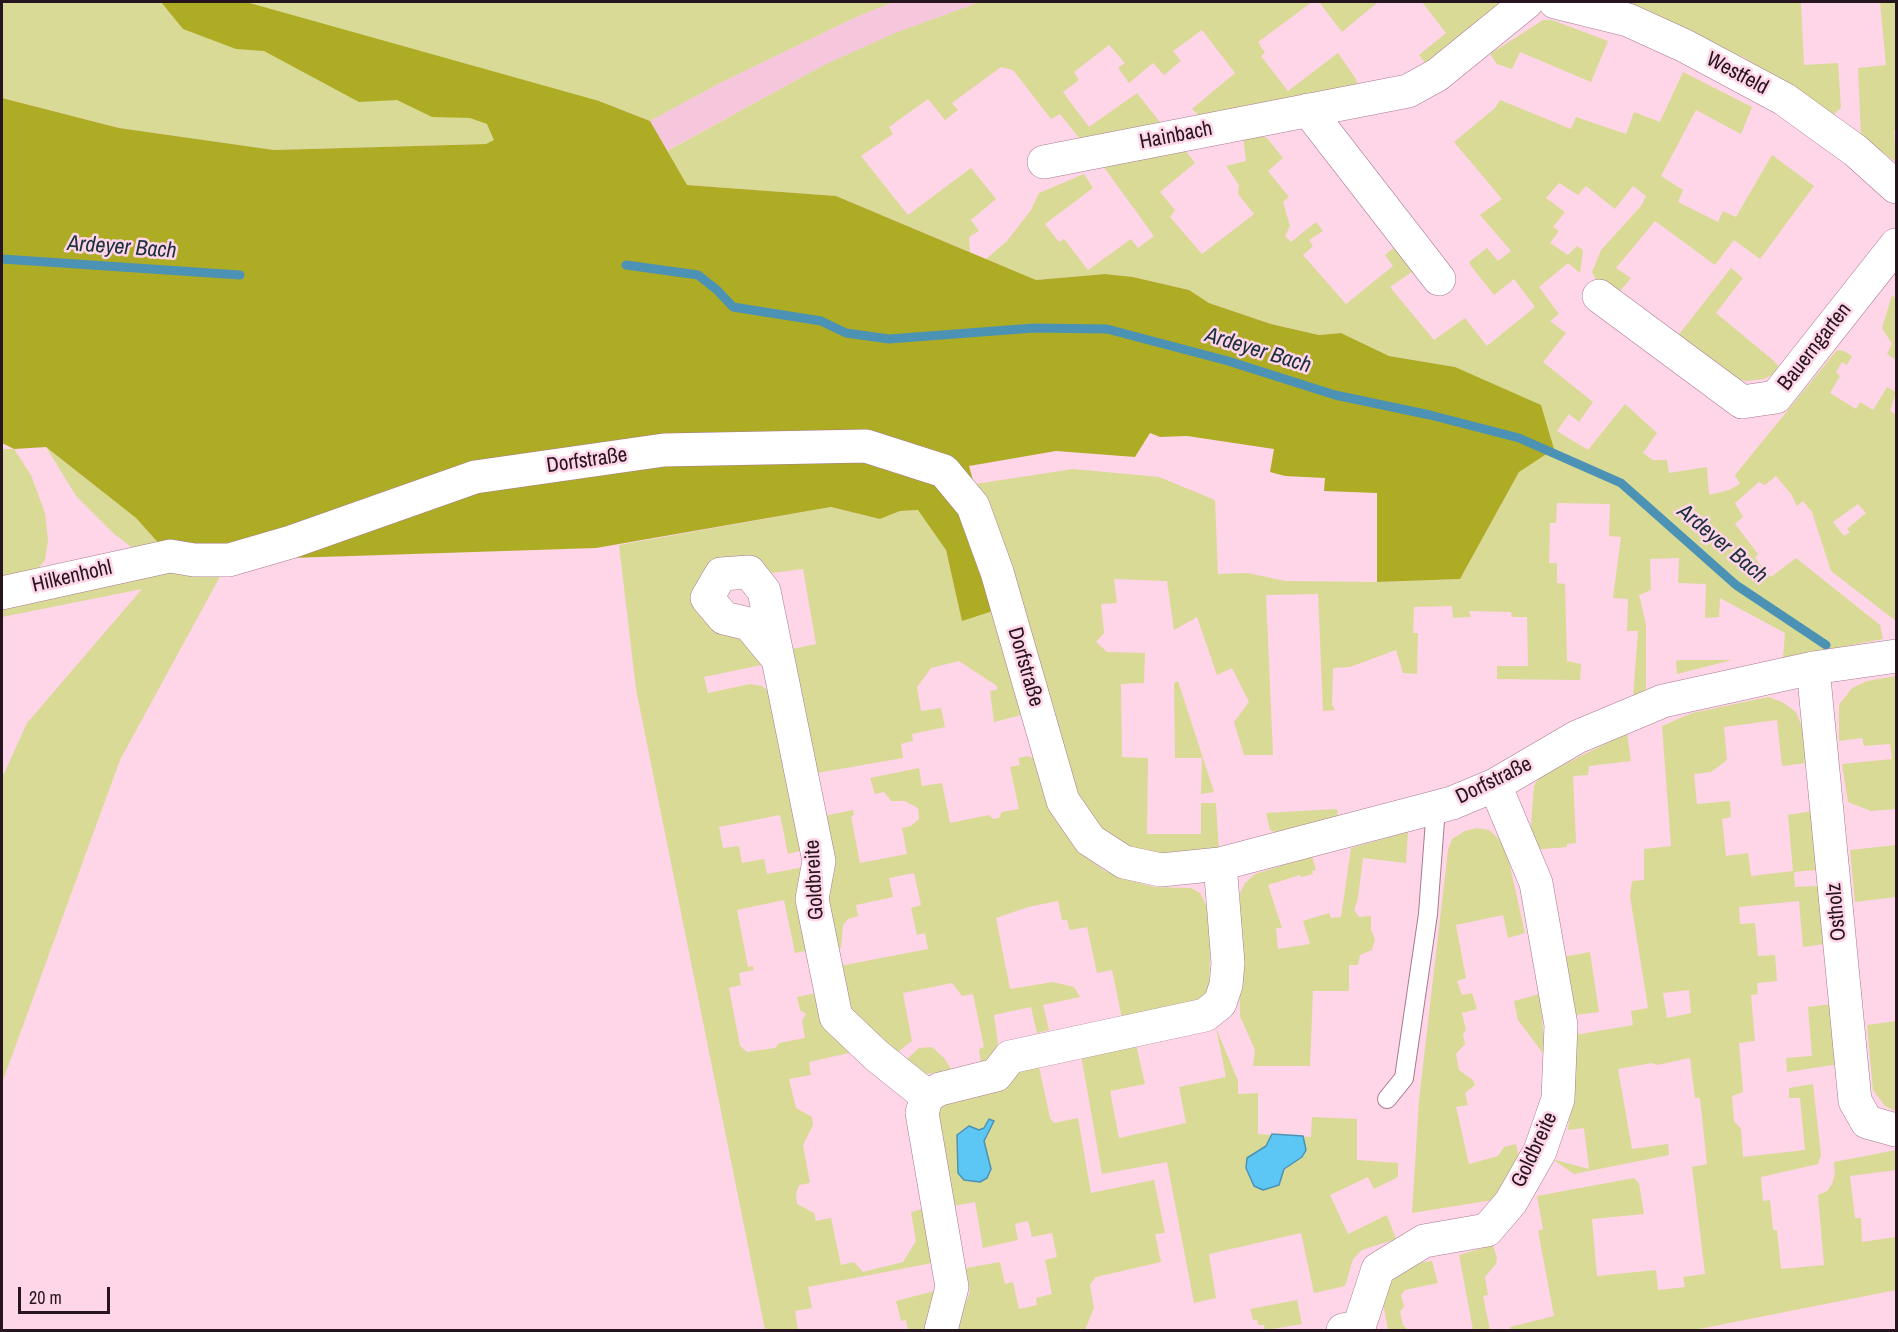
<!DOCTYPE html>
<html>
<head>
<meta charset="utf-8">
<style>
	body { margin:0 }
	#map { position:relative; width:1898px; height:1332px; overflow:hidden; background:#ffd5e8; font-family:"Archivo Narrow",sans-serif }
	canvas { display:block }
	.frame { position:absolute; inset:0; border:3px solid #26151e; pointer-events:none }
	.scale { position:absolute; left:18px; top:1287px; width:92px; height:27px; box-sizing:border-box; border:3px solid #26151e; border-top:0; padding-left:8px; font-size:18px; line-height:21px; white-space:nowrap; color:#26151e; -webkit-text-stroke:4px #ffd5e8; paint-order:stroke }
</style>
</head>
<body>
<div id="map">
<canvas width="1898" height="1332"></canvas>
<div class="frame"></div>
<div class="scale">20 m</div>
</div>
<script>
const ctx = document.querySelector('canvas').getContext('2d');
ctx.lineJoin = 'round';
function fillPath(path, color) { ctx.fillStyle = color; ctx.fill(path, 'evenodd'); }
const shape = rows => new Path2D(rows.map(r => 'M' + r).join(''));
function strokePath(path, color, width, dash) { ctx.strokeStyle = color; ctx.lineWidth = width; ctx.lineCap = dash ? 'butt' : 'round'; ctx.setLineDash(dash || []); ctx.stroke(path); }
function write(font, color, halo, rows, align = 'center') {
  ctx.font = font + ' "Archivo Narrow",sans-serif'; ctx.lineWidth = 5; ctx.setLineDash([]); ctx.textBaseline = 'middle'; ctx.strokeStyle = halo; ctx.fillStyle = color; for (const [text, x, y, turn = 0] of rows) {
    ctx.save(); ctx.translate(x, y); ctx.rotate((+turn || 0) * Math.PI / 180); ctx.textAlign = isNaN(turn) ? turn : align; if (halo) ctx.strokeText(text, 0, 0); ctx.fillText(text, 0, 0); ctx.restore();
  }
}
fillPath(shape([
	[893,2,980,2,896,33,824,65,631,170,579,169,650,121,722,82,854,18]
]), '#f6c6dc');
fillPath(shape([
	[2,2,893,2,854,18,722,82,650,121,599,101,486,144,274,150,119,128,2,98],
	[980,2,1312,2,1258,42,1265,53,1261,56,1288,91,1338,53,1356,79,1361,95,1207,123,1192,109,1235,73,1202,30,1173,51,1181,61,1164,75,1153,63,1129,83,1118,68,1125,63,1109,45,1074,72,1079,80,1063,92,1089,127,1137,93,1163,126,1085,145,1060,114,1051,119,1013,70,1001,67,952,103,958,110,945,120,928,99,889,127,893,134,861,156,908,215,971,168,996,199,971,220,979,231,969,237,970,252,836,196,686,185,667,151,824,65,895,33],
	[1319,2,1378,2,1342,32],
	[1422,2,1499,2,1500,6,1430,69,1419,55,1446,33],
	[1605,2,1801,2,1804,65,1838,63,1841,108,1832,116,1743,57],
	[1880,2,1896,2,1896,130,1894,131,1896,162,1861,137,1858,68,1886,65],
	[1543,20,1552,20,1608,41,1591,82,1520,52,1512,69,1497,64,1490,54],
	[1683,72,1752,107,1741,134,1696,110,1661,176,1683,190,1678,202,1718,222,1723,211,1736,217,1772,155,1814,186,1760,259,1734,240,1715,265,1655,221,1616,268,1631,278,1614,298,1600,288,1592,272,1601,250,1641,206,1646,196,1633,186,1615,209,1586,186,1578,195,1559,183,1546,198,1565,212,1553,227,1559,231,1550,243,1568,255,1577,246,1583,250,1580,273,1568,263,1539,287,1559,314,1550,321,1566,333,1543,362,1593,402,1579,422,1569,414,1557,431,1588,450,1625,404,1657,433,1643,453,1653,460,1667,460,1669,473,1707,467,1709,495,1729,490,1740,484,1735,475,1837,350,1844,351,1852,356,1847,365,1842,362,1836,372,1840,376,1830,393,1856,409,1860,402,1873,410,1887,387,1896,392,1890,411,1896,415,1896,621,1831,571,1812,512,1803,501,1797,506,1791,494,1776,476,1765,485,1759,482,1735,503,1743,517,1735,524,1758,554,1755,558,1771,577,1796,558,1880,625,1883,639,1783,658,1785,633,1720,598,1719,617,1705,618,1706,584,1678,583,1679,558,1650,559,1651,590,1639,595,1646,624,1646,692,1633,697,1638,631,1627,631,1628,599,1613,598,1621,537,1609,536,1610,504,1557,503,1556,523,1550,523,1549,563,1557,563,1557,583,1565,584,1567,661,1581,664,1580,680,1497,679,1497,666,1528,666,1527,617,1512,617,1511,612,1469,611,1471,617,1453,618,1452,606,1414,607,1413,633,1418,633,1417,674,1403,673,1396,650,1350,667,1333,668,1332,705,1335,710,1323,711,1318,594,1266,595,1273,755,1244,755,1234,722,1249,702,1232,668,1217,675,1197,617,1174,630,1167,581,1114,579,1117,603,1101,604,1104,633,1096,642,1107,652,1145,653,1144,683,1121,684,1122,757,1148,758,1147,834,1201,834,1201,803,1216,803,1219,852,1143,854,1104,835,1074,792,975,484,1073,469,1159,477,1215,500,1218,574,1248,573,1285,581,1377,582,1460,579,1519,472,1455,367,1389,356,1341,333,1319,335,1271,324,1209,303,1189,290,1133,277,1105,274,1036,280,986,259,1007,241,1031,210,1039,193,1084,174,1093,188,1045,224,1059,242,1064,239,1088,270,1131,239,1138,248,1154,236,1103,166,1185,150,1195,163,1160,192,1175,210,1170,217,1202,254,1254,214,1238,194,1239,185,1226,166,1246,161,1243,136,1253,133,1267,138,1283,158,1268,171,1289,197,1283,202,1290,226,1285,236,1291,242,1316,222,1323,231,1309,240,1313,246,1303,255,1346,304,1393,266,1385,255,1401,242,1422,265,1390,287,1434,340,1465,318,1487,346,1535,307,1514,279,1494,295,1471,266,1469,262,1487,248,1498,261,1511,251,1480,215,1502,199,1454,142,1495,108,1500,100,1571,129,1576,117,1626,134,1634,112,1660,122],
	[1858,504,1866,513,1847,529,1850,532,1844,536,1833,522],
	[1731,268,1743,278,1716,313,1774,361,1781,370,1764,379,1746,381,1732,378,1677,337],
	[1892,295,1896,299,1896,360,1887,354,1892,344,1882,328],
	[46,447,136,518,160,545,137,551,114,534,76,496],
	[2,449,14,449,31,475,45,513,48,540,45,560,36,571,2,586],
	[831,507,880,519,900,511,919,510,946,550,962,620,1008,606,1029,713,994,722,990,691,997,690,997,686,959,661,931,668,917,687,921,711,941,708,945,727,912,734,913,741,901,744,903,758,817,773,798,673,792,668,787,650,816,644,803,569,771,573,751,559,705,620,713,630,746,640,766,664,704,677,708,693,750,684,762,686,771,693,800,851,788,854,780,815,719,827,723,848,739,846,742,863,764,859,767,874,804,867,811,950,795,953,784,900,737,910,748,967,753,966,754,970,739,973,741,985,729,988,740,1046,747,1052,775,1048,779,1043,805,1038,802,1021,806,1014,800,1010,797,997,816,993,824,1028,853,1052,809,1062,811,1075,789,1079,796,1108,812,1117,813,1125,803,1145,810,1183,799,1185,796,1194,797,1204,814,1213,816,1221,831,1218,841,1265,854,1262,863,1272,903,1262,916,1241,911,1212,923,1209,932,1263,808,1287,812,1308,795,1311,798,1330,765,1330,636,689,619,545],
	[229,560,120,760,2,1083,2,778,27,723,142,589,2,617,2,606],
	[1680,660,1732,660,1677,674,1676,661],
	[1896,676,1896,809,1871,811,1848,802,1842,764,1892,759,1890,744,1864,746,1862,738,1839,741,1839,705,1852,688,1867,681],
	[1178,681,1214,792,1201,794,1202,758,1175,758,1174,683],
	[1768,697,1782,702,1796,712,1802,727,1807,763,1782,766,1777,720,1724,727,1727,760,1711,772,1694,774,1697,804,1730,801,1731,817,1722,819,1726,856,1748,853,1751,876,1793,871,1788,815,1812,811,1817,870,1794,872,1795,887,1818,886,1825,944,1803,947,1799,901,1739,907,1740,924,1755,923,1758,956,1775,955,1777,981,1757,983,1758,994,1751,995,1755,1041,1739,1043,1743,1092,1732,1096,1734,1121,1741,1129,1743,1157,1805,1150,1800,1098,1789,1098,1789,1088,1813,1084,1821,1155,1818,1164,1761,1177,1763,1201,1770,1200,1773,1230,1777,1230,1781,1269,1824,1265,1818,1195,1827,1191,1832,1184,1835,1174,1834,1162,1896,1150,1896,1170,1850,1176,1855,1218,1861,1218,1862,1242,1896,1237,1896,1290,1694,1330,1511,1330,1510,1327,1554,1316,1538,1231,1543,1229,1537,1196,1634,1178,1639,1183,1644,1214,1592,1219,1597,1276,1656,1270,1658,1290,1685,1287,1683,1277,1705,1274,1692,1167,1707,1164,1700,1098,1695,1098,1690,1058,1657,1065,1652,1063,1618,1069,1632,1149,1668,1144,1669,1155,1574,1174,1552,1159,1589,1169,1584,1128,1568,1130,1572,1098,1569,1036,1633,1025,1631,1011,1648,1008,1630,896,1632,881,1644,880,1644,849,1671,846,1662,726,1692,713],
	[1689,990,1691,1013,1667,1018,1663,993],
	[1627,733,1631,761,1589,766,1588,775,1573,776,1576,843,1567,844,1567,847,1532,850,1530,839,1534,785,1541,776],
	[1027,756,1037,759,1065,833,1080,853,1105,871,1132,881,1154,887,1191,888,1200,893,1211,915,1209,988,1199,1003,1122,1018,1112,970,1097,973,1087,927,1070,930,1067,920,1062,920,1058,901,1028,907,996,918,1010,989,1053,982,1074,987,1080,997,1043,1005,1049,1030,1037,1033,1031,1007,994,1015,998,1044,989,1060,981,1063,979,1049,984,1047,973,994,962,996,952,983,903,993,912,1041,898,1052,852,1015,840,966,928,949,925,933,917,935,911,908,921,905,914,873,889,878,893,897,856,905,858,916,848,919,843,925,841,948,836,949,828,902,824,816,853,810,854,815,851,817,860,863,907,854,902,828,911,826,919,819,918,808,905,801,891,801,884,792,875,794,870,778,919,768,922,786,942,783,950,823,989,815,993,819,999,818,1002,812,1019,809,1010,767,1020,765,1018,758],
	[1337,809,1338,819,1279,834,1270,830,1266,813],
	[1477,828,1489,830,1501,841,1507,853,1525,933,1508,938,1503,915,1456,925,1466,978,1457,981,1462,995,1472,993,1477,1009,1462,1013,1466,1030,1463,1034,1465,1044,1456,1054,1459,1070,1473,1080,1475,1085,1465,1093,1468,1105,1456,1107,1469,1164,1498,1156,1504,1147,1516,1144,1519,1158,1493,1200,1412,1213,1419,1100,1448,850,1452,839,1465,831],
	[1408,832,1406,863,1363,858,1358,898,1354,910,1359,917,1371,916,1371,930,1375,939,1372,950,1360,955,1358,965,1349,965,1349,991,1313,991,1310,1066,1253,1066,1255,1050,1240,1016,1238,916,1240,893,1245,883,1255,874,1312,856,1316,870,1312,871,1313,874,1301,877,1300,875,1268,885,1282,928,1276,928,1278,949,1310,944,1303,921,1329,913,1331,918,1341,917,1351,848],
	[1896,845,1896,897,1855,902,1850,850],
	[1590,952,1599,1012,1568,1016,1557,958],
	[1540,994,1545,1056,1518,1020,1514,1001],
	[1832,1004,1839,1064,1787,1072,1786,1058,1812,1056,1808,1007],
	[1896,1021,1896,1111,1885,1106,1873,1090,1867,1025],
	[1216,1028,1238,1081,1238,1094,1258,1093,1258,1134,1311,1137,1312,1117,1357,1119,1357,1160,1398,1163,1398,1177,1374,1189,1368,1177,1330,1195,1348,1234,1387,1215,1396,1239,1362,1250,1353,1259,1345,1286,1314,1293,1301,1233,1209,1254,1216,1298,1194,1303,1167,1162,1102,1174,1081,1055,1136,1044,1145,1084,1110,1091,1119,1138,1186,1123,1179,1087,1226,1077],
	[932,1047,944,1058,951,1069,948,1072,925,1074,905,1061,919,1048],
	[1038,1062,1050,1118,1054,1123,1078,1118,1091,1193,1154,1180,1165,1233,1155,1234,1161,1262,1096,1277,1090,1285,1094,1308,1085,1330,957,1330,957,1323,970,1292,966,1268,1000,1262,1005,1284,1013,1282,1019,1309,1037,1305,1036,1298,1052,1294,1045,1260,1057,1257,1052,1233,1032,1237,1028,1221,1015,1224,1018,1240,983,1248,975,1202,949,1207,938,1113,942,1104],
	[1492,1242,1497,1258,1496,1264,1485,1277,1488,1295,1483,1296,1490,1330,1473,1330,1459,1255,1483,1248],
	[1432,1261,1438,1283,1405,1290,1401,1295,1404,1306,1400,1312,1403,1325,1408,1330,1388,1330,1382,1297,1389,1272,1401,1265],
	[938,1290,929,1330,908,1330,906,1320,901,1321,896,1301],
	[1297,1300,1302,1324,1265,1330,1264,1325,1258,1325,1257,1320,1253,1320,1250,1309]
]), '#d9da96');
fillPath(shape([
	[161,2,246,2,599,101,650,121,687,185,836,196,1036,280,1105,274,1133,277,1189,290,1209,303,1271,324,1319,335,1341,333,1389,356,1455,367,1541,405,1554,449,1519,472,1460,579,1377,582,1377,493,1324,491,1325,478,1285,476,1270,472,1274,449,1187,436,1160,437,1150,433,1135,457,1056,451,969,466,1008,606,962,621,946,550,918,510,900,511,880,519,831,507,596,548,229,560,170,556,136,518,46,447,14,449,2,443,2,98,119,128,274,150,486,144,494,140,487,124,470,118,432,117,397,100,359,102,264,51,236,49,183,29]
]), '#aeac24');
const water = shape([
	[989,1119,994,1121,984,1141,991,1169,987,1178,980,1182,964,1180,958,1173,957,1135,969,1126,979,1130,984,1128,989,1119],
	[1272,1134,1303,1136,1306,1150,1302,1157,1284,1169,1279,1185,1263,1190,1254,1186,1246,1168,1247,1158,1266,1146,1272,1134]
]);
fillPath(water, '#5cc7f4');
strokePath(water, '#4c92b4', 1.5);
strokePath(shape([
	[2,259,240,275],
	[626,265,698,275,717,290,733,307,821,321,846,333,889,339,1034,328,1107,329,1228,361,1335,395,1430,415,1519,438,1621,483,1736,585,1826,645]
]), '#4c92b4', 9);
const lane = shape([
	[1387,1099,1404,1078,1428,914,1436,807]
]);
const street = shape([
	[1555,2,1628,20,1685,46,1784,99,1856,151,1896,187],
	[1308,110,1439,279],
	[1044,162,1408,91,1437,75,1527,2],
	[1599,296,1742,402,1776,397,1896,245],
	[2,593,170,556,194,560,229,560,291,542,475,477,664,450,866,446,944,471,973,506,997,572,1063,801,1090,840,1124,862,1161,870,1220,864,1452,803,1495,785,1577,737,1663,701,1813,668,1896,656],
	[778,659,749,624,724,618,707,598,721,574,749,572,764,591,778,659,819,861,812,899,836,1017,877,1056,927,1096],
	[1813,668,1855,1101,1867,1122,1896,1130],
	[941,1330,952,1287,922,1113,927,1096,940,1089,996,1075,1010,1057,1205,1015,1220,1003,1226,985,1228,963,1220,864],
	[1343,1330,1359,1327,1378,1269,1424,1241,1487,1230,1511,1202,1540,1151,1558,1099,1561,1025,1536,883,1495,785]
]);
strokePath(lane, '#a87a90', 20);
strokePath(street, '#a87a90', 34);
strokePath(lane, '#fff', 18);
strokePath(street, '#fff', 33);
write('21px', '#26151e', '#ffd5e8', [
	["Westfeld",1737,74,28],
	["Hainbach",1176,136,-11],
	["Bauerngarten",1815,347,-52],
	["Dorfstraße",587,461,-8],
	["Hilkenhohl",72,577,-13],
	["Dorfstraße",1025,667,74],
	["Dorfstraße",1494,781,-26],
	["Goldbreite",815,880,-93],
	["Ostholz",1837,912,-95],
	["Goldbreite",1535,1150,-65]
]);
write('italic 22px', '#1a313c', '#ffd5e8', [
	["Ardeyer Bach",122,248,4],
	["Ardeyer Bach",1258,351,17],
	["Ardeyer Bach",1722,544,40]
]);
</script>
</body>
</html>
